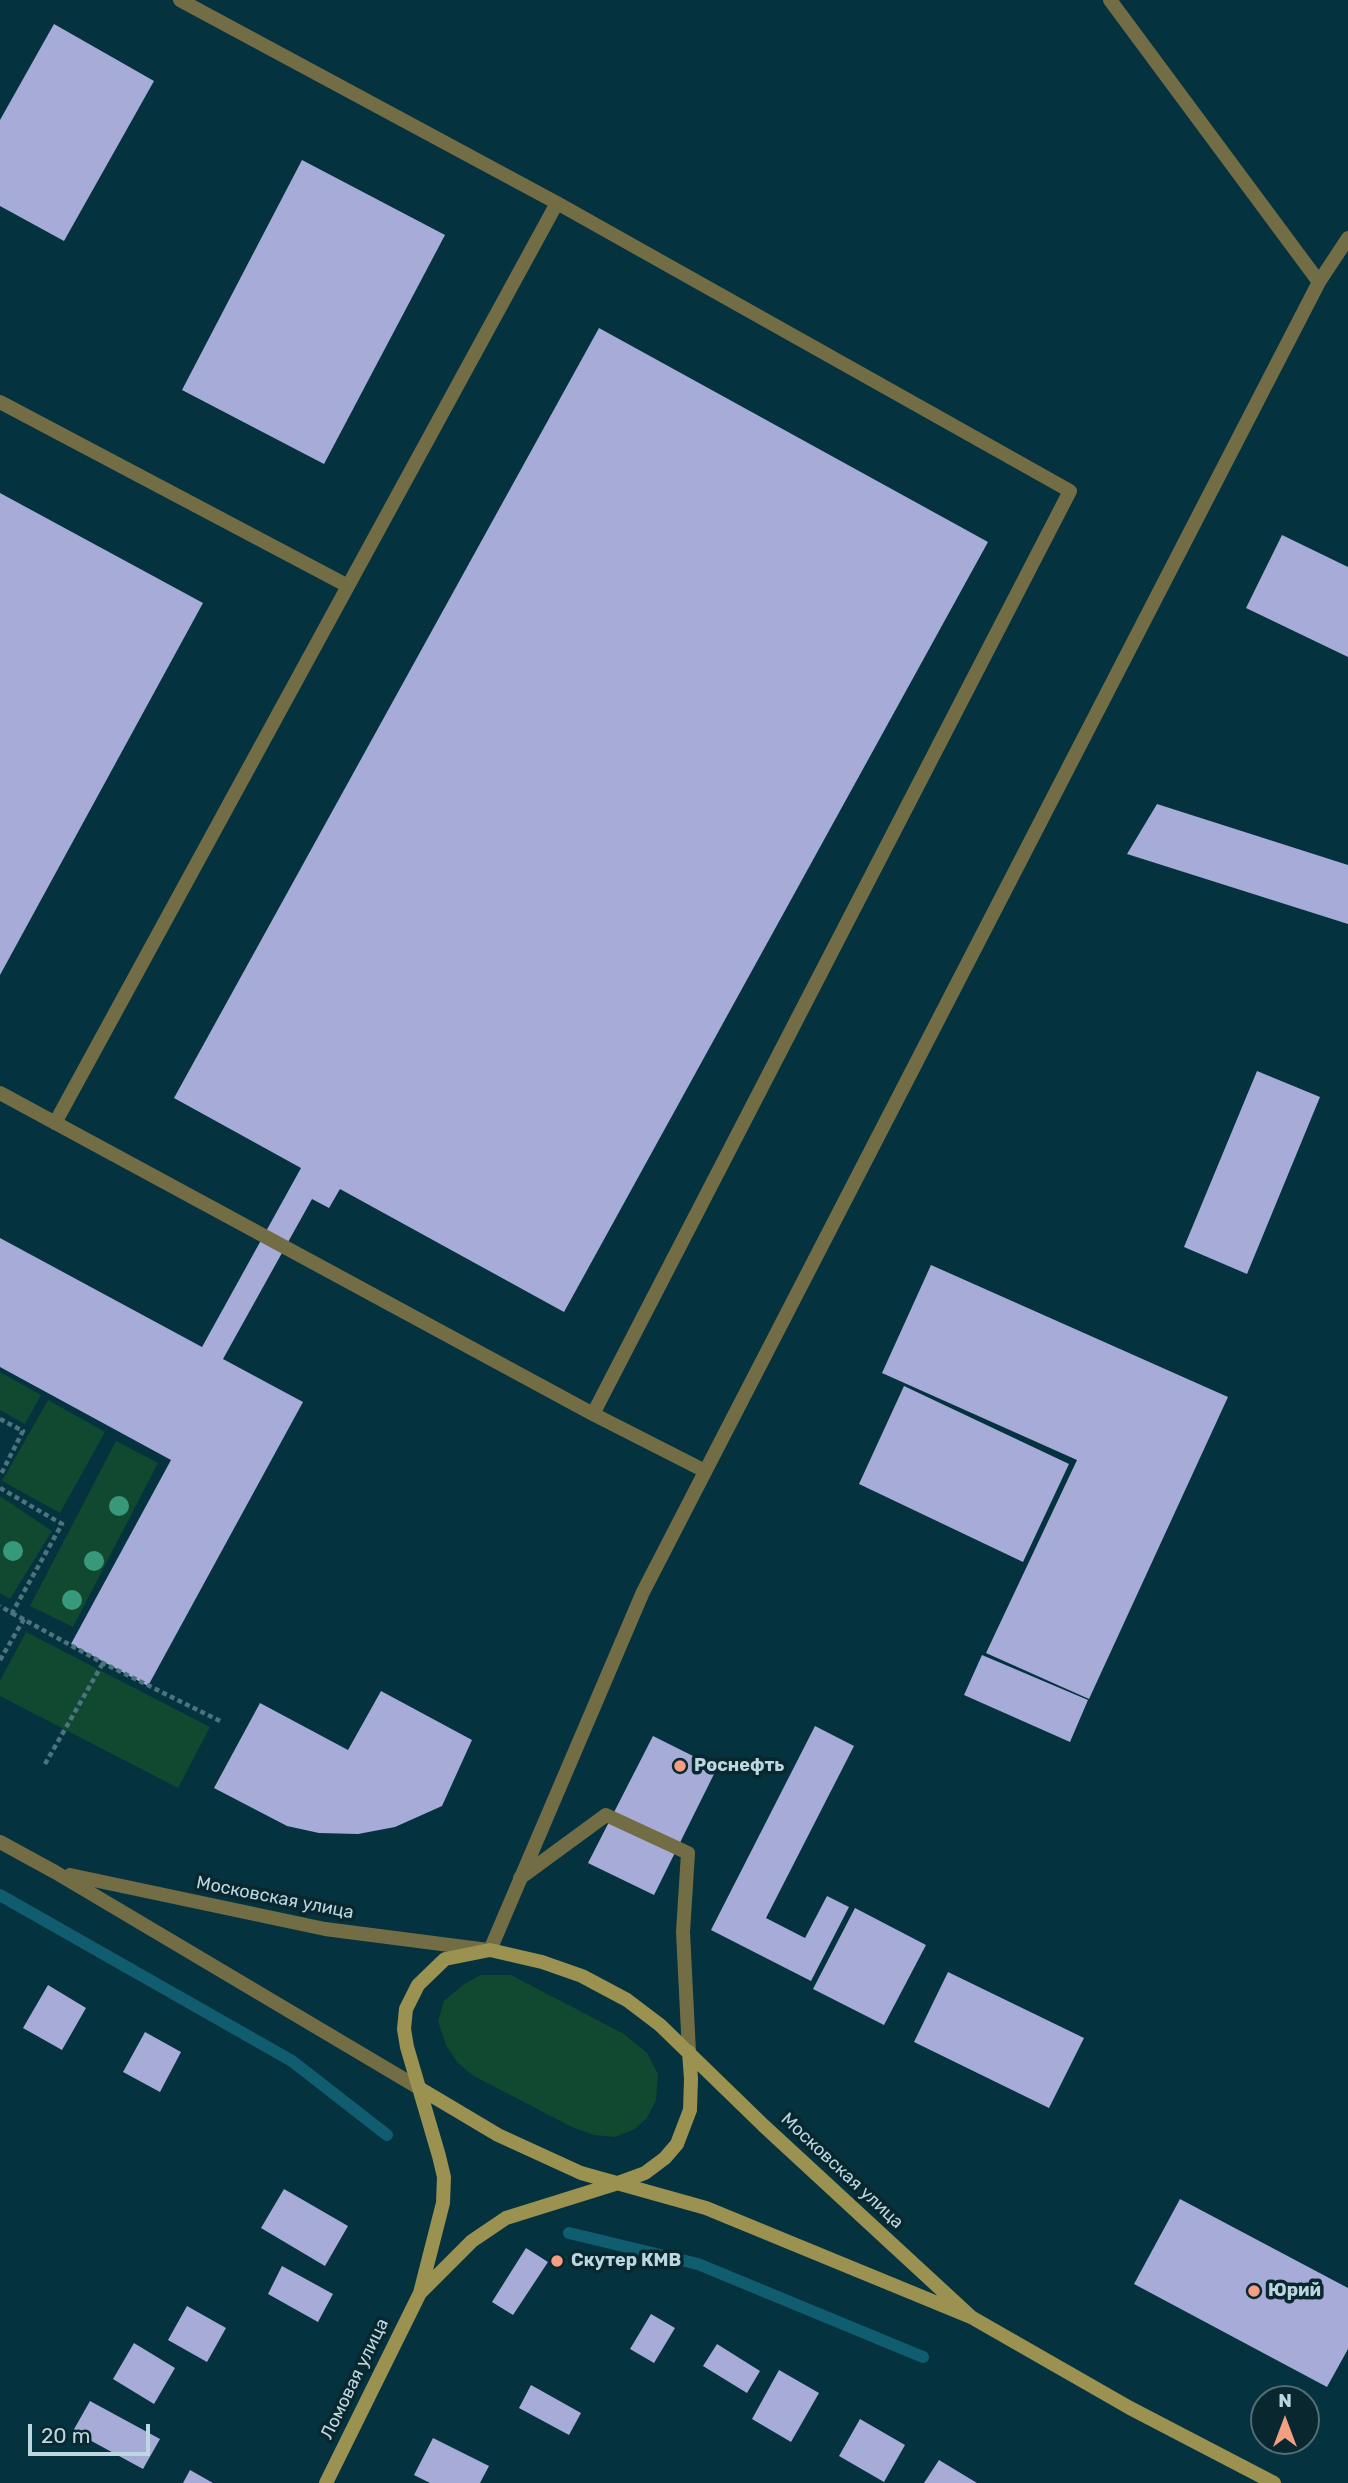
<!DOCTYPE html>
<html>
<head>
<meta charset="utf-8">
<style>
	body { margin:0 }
	#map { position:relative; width:1348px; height:2483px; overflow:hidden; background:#04323e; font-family:Rubik,sans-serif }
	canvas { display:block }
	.north { position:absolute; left:1250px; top:2385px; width:70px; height:70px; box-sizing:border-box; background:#09272f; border:2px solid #516d76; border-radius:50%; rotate:0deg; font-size:19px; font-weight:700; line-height:28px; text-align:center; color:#bcd7e0 }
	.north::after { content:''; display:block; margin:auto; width:24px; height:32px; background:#f39f82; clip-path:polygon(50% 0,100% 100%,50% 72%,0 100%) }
	.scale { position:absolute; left:28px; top:2424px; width:122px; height:32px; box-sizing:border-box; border:4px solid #bcd7e0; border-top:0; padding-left:9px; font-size:21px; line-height:24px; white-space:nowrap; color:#bcd7e0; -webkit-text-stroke:5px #09272f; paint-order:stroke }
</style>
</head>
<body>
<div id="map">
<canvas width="1348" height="2483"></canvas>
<div class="north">N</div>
<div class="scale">20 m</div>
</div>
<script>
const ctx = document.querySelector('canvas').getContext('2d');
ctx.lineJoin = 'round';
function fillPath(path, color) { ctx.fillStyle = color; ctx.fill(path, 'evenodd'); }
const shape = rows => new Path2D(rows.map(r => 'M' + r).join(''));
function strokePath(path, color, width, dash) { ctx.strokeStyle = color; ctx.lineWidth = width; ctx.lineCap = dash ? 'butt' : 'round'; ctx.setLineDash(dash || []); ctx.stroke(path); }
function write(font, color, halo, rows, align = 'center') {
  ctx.font = font + ' Rubik,sans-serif'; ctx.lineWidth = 7; ctx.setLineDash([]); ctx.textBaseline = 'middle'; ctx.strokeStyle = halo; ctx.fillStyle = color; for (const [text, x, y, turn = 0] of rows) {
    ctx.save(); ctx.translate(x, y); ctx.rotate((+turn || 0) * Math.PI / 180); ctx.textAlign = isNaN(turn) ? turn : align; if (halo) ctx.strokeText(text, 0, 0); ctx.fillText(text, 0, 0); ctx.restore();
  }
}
fillPath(shape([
	[0,1372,41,1395,25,1424,0,1410],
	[48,1400,105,1432,60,1513,2,1481],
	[116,1441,158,1463,73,1627,30,1606],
	[0,1496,52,1531,10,1599,0,1593],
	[26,1632,210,1727,178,1788,0,1696,0,1681],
	[481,1975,511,1975,624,2034,647,2053,658,2074,656,2100,647,2118,635,2129,615,2137,594,2135,572,2127,472,2075,457,2062,446,2045,438,2021,444,2001,464,1984]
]), '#104930');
strokePath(shape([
	[0,1895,292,2061,387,2135],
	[569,2233,698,2264,923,2357]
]), '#105d70', 12);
fillPath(shape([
	[54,24,154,81,64,241,0,206,0,120],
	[302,160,445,235,324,464,182,390],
	[599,328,988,542,564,1312,340,1189,329,1208,312,1199,223,1359,303,1402,148,1686,71,1644,171,1460,0,1367,0,1238,202,1347,301,1168,174,1098],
	[0,493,203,603,0,975],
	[1282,535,1348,567,1348,657,1246,608],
	[1157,804,1348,865,1348,924,1127,854],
	[1257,1071,1320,1097,1247,1274,1184,1247],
	[931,1265,1228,1397,1089,1699,986,1653,1077,1460,882,1373],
	[904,1386,1069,1464,1023,1562,859,1484],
	[982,1655,1088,1700,1070,1742,964,1695],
	[381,1691,472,1740,442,1806,395,1827,358,1834,319,1833,287,1826,214,1788,260,1703,348,1750],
	[815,1726,854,1746,766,1918,805,1938,827,1896,849,1907,811,1981,711,1930],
	[653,1736,717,1768,654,1895,588,1863],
	[855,1908,926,1945,884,2025,813,1989],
	[948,1972,1084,2038,1049,2108,914,2042],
	[48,1985,86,2008,62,2050,23,2028],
	[145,2032,181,2052,160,2092,123,2072],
	[284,2189,348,2226,325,2266,261,2228],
	[1180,2199,1348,2288,1348,2349,1327,2387,1134,2284],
	[526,2248,548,2262,513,2315,492,2302],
	[282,2266,333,2294,318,2322,268,2294],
	[187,2306,226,2328,207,2362,168,2340],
	[651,2314,675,2328,654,2363,630,2349],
	[134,2343,175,2368,154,2404,113,2379],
	[717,2344,760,2371,747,2393,703,2366],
	[779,2370,819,2393,791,2442,752,2419],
	[531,2385,581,2413,569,2435,519,2408],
	[90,2401,160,2439,143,2469,73,2431],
	[860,2419,905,2445,884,2482,839,2456],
	[433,2438,489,2466,480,2483,430,2483,414,2475],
	[939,2460,977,2483,924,2483],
	[190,2470,213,2483,183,2483]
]), '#a7abd8');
strokePath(shape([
	[0,1419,23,1431,0,1476],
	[0,1488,62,1524,12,1613,0,1606],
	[12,1613,103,1663,222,1722],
	[0,1660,24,1619],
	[45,1764,103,1663]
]), '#4d737e', 4.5, [5, 3.5]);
strokePath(shape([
	[0,402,348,586],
	[0,1093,593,1414,1070,491,557,203,180,0],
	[55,1123,557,203],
	[593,1414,705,1471],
	[520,1878,606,1815,688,1853,683,1932,689,2052]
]), '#736d46', 14);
strokePath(shape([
	[1110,0,1319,282],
	[490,1950,643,1592,1319,282,1348,238]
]), '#736d46', 14);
strokePath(shape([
	[0,1842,55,1872,419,2088],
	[70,1875,325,1929,488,1950]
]), '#736d46', 14);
strokePath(shape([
	[419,2088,498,2135,581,2173,706,2208,971,2317,1130,2408,1274,2483],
	[421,2292,472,2241,506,2218,615,2184,645,2173,665,2158,677,2144,690,2110,691,2079,689,2052],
	[326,2483,420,2293,443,2203,444,2177,439,2156,407,2047,404,2029,406,2009,418,1985,445,1959,490,1950,542,1962,582,1976,627,2000,660,2025,764,2126,971,2317]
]), '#9b9151', 14);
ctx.fillStyle = '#37997a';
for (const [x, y] of [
	[119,1506],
	[13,1551],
	[94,1561],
	[72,1600]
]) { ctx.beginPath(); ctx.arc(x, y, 10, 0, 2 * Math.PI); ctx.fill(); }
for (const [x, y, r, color] of [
	[680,1766,7,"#f39f82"],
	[557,2261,7,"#f39f82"],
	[1254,2291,7,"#f39f82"]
]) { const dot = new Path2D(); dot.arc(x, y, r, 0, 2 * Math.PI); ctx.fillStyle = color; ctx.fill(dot); strokePath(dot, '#09272f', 2.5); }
write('bold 18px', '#bcd7e0', '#09272f', [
	["Роснефть",694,1766],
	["Скутер КМВ",571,2261],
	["Юрий",1268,2291]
], 'left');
write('18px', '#bcd7e0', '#09272f', [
	["Московская улица",275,1898,11],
	["Московская улица",842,2171,43],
	["Ломовая улица",355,2379,-64]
]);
</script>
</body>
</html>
